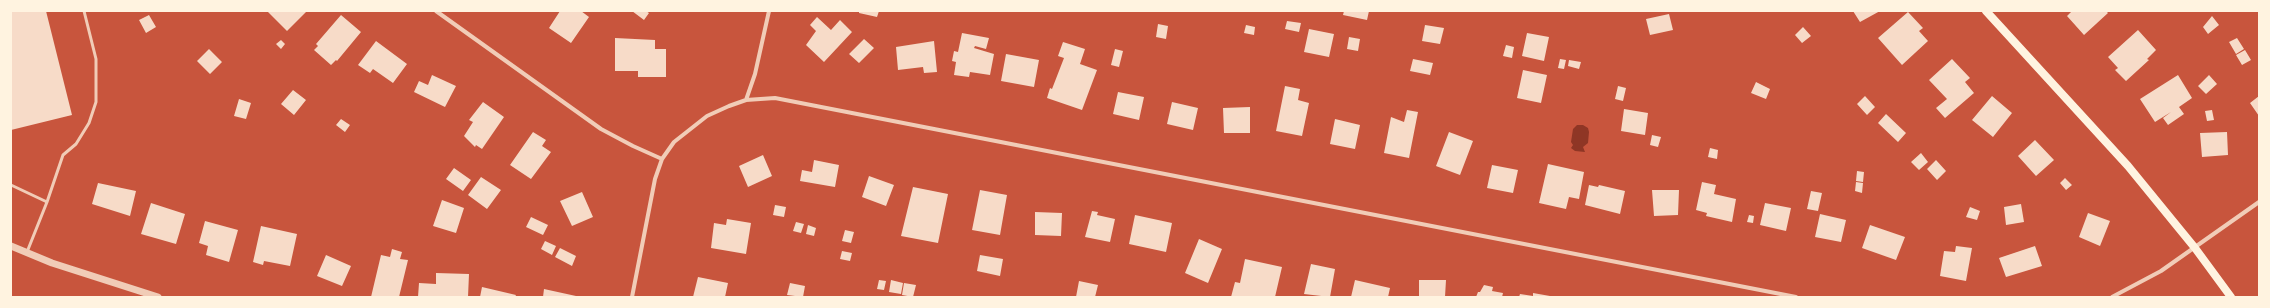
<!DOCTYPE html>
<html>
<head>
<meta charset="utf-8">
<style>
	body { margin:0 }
	#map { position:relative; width:2270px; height:308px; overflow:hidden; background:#c8553d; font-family:Spectral,serif }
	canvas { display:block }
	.frame { position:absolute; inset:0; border:12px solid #fff3e0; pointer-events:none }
</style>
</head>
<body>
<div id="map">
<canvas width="2270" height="308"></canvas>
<div class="frame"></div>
</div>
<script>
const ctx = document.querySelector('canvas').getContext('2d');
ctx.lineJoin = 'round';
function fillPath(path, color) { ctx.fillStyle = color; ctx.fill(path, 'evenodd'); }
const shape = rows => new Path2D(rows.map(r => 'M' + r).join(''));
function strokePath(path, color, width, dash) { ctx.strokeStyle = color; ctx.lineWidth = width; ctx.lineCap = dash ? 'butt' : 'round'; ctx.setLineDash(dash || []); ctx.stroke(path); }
fillPath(shape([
	[1577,125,1583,125,1588,128,1589,132,1588,143,1583,147,1585,152,1575,151,1571,148,1573,145,1571,142,1573,129]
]), '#8f3625');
fillPath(shape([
	[11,11,46,11,72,115,11,130],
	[269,11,307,11,287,31,268,12],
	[560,11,581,11,589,17,571,43,549,28],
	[632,11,646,11,649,13,644,20],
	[859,11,879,11,877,17,859,13],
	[1344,11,1369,11,1367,20,1343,15],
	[1853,11,1880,11,1860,22],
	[2072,11,2106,11,2108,13,2084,35,2067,16],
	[1908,12,1923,28,1919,31,1928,41,1902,65,1878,38],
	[1669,14,1673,30,1650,35,1646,19],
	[149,15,156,27,146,33,139,20],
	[341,15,361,32,337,61,336,60,331,65,314,50,318,46,316,44],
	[2212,16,2219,25,2208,34,2203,27],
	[817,17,831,30,840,20,852,32,824,62,806,45,816,31,810,25],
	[1287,21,1301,23,1299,32,1285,29],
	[1158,24,1168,26,1166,39,1156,37],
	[1246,25,1255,27,1254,35,1244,33],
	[1425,25,1444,28,1440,44,1422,41],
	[1803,27,1811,36,1802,43,1795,35],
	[1309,29,1334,34,1329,57,1304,52],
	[2138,30,2156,50,2147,59,2149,60,2126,81,2115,70,2118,68,2108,57],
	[962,33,989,38,986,49,975,46,974,48,994,54,990,75,970,72,969,77,954,75,956,62,952,61,954,51,958,52],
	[1527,33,1549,37,1544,61,1522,56],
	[1349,37,1360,39,1358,51,1347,49],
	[615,38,655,40,655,49,666,49,666,77,638,77,638,71,615,71],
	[2237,38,2244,49,2236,54,2229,42],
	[864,39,874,48,859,63,849,54],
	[281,40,285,44,281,49,276,44],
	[376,41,407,64,393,83,373,69,370,73,358,65],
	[934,41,937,72,924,73,923,67,898,70,896,47],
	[1063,42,1085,49,1080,64,1097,70,1082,110,1047,98,1050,88,1052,89,1064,58,1058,56],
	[1506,45,1514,47,1512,58,1503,56],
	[209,49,222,62,210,74,197,61],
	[1115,49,1123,51,1119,67,1111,65],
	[2245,50,2251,60,2242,65,2236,55],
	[1006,54,1039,60,1034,87,1001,81],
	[1413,59,1433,63,1430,75,1410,71],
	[1560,59,1566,60,1564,69,1558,68],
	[1952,59,1970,78,1965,82,1974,93,1945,118,1936,108,1947,99,1929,80],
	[1569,60,1581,62,1579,69,1568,66],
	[1523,70,1547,75,1541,103,1517,98],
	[432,75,456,86,445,107,414,92,419,81,428,85],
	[2178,75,2192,98,2179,107,2184,114,2168,125,2163,118,2171,112,2155,122,2140,99],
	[2209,75,2217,84,2206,94,2198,86],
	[1756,82,1770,89,1766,99,1751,93],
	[1285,86,1300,89,1298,100,1309,103,1302,136,1276,131],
	[1618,86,1626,88,1623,101,1615,99],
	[293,90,306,100,294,115,281,104],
	[1118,92,1144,97,1139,120,1113,114],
	[1865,96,1875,107,1867,115,1857,104],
	[1992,96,2012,113,1993,137,1972,120],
	[2259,96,2259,116,2250,103],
	[239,99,251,103,246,119,234,116],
	[483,102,504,117,482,149,476,145,475,147,464,136,473,122,469,120],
	[1172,102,1198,108,1193,130,1167,124],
	[1250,107,1250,133,1224,133,1223,108],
	[1624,109,1648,113,1645,135,1621,131],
	[1407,110,1418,112,1409,158,1384,153,1391,117,1404,122],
	[2212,110,2214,120,2207,121,2205,111],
	[1886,114,1906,133,1898,142,1878,123],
	[341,119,350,125,345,132,336,125],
	[1335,119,1360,125,1355,149,1330,144],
	[533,132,546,140,542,146,551,152,531,179,510,165],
	[1449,132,1473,141,1460,175,1436,166],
	[2227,132,2228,155,2202,157,2200,133],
	[1652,135,1661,137,1658,147,1650,145],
	[2035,140,2054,160,2036,176,2018,156],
	[1710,148,1718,150,1717,159,1708,157],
	[1921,153,1928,162,1919,170,1911,162],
	[763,155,772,176,748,187,739,166],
	[814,160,839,165,835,187,800,181,802,170,812,172],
	[1936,160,1946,171,1937,180,1927,169],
	[1548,164,1584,172,1579,199,1569,197,1566,209,1539,203],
	[1492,165,1518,170,1513,193,1487,188],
	[454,168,471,180,463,191,446,179],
	[1857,171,1864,172,1863,182,1856,181],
	[869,176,894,185,886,206,862,197],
	[481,177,501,190,487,209,468,195],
	[2065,178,2072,185,2066,190,2060,183],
	[1702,182,1716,185,1714,194,1736,199,1732,222,1706,216,1707,213,1696,210],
	[1856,182,1863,183,1862,193,1855,191],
	[98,183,136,191,130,216,92,204],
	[1589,185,1598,187,1599,185,1625,191,1620,214,1585,205],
	[913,187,948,194,938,243,901,236],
	[980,190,1007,195,1000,235,972,230],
	[1652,190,1679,190,1678,215,1654,216],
	[1811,191,1822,193,1818,211,1807,209],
	[582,192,593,217,572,226,560,201],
	[442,200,464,208,456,233,433,226],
	[151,203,185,214,176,244,141,234],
	[1765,203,1791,208,1786,231,1760,225],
	[2021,204,2024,222,2006,225,2004,207],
	[775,205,786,207,784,217,773,215],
	[1970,207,1980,211,1977,220,1966,217],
	[1092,211,1098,212,1097,215,1115,219,1110,242,1085,237],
	[1035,212,1062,213,1061,236,1035,235],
	[2088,213,2110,221,2100,246,2079,237],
	[1820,214,1846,220,1841,242,1815,237],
	[1135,215,1172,223,1166,252,1129,244],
	[1749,215,1754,216,1753,223,1747,222],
	[531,217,548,225,543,235,526,227],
	[727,219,751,223,746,254,711,248,714,223,726,225],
	[205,221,238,230,229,262,206,255,208,246,199,243],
	[796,222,804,224,801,233,793,231],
	[808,225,816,228,814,236,806,234],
	[1870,225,1905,237,1896,260,1862,248],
	[261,226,297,234,290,266,264,261,263,265,253,262],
	[845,230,854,232,851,243,842,241],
	[1199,239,1222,249,1208,283,1185,273],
	[545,241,556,246,552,255,541,249],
	[1956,246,1972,248,1966,281,1940,276,1944,251,1955,252],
	[2035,246,2042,266,2006,277,1999,258],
	[560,248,576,256,572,266,555,257],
	[392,249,402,252,400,259,408,260,399,297,371,297,381,255,390,257],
	[842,251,852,253,850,261,840,259],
	[326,255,351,266,342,286,317,276],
	[980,255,1003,259,1000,276,977,271],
	[1245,259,1282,267,1275,297,1231,297,1235,282,1240,283],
	[1311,264,1335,269,1330,297,1304,294],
	[436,273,469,274,468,297,418,297,419,283,436,284],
	[698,277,728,283,725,297,693,297],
	[879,280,886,281,884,290,877,289],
	[891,280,903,283,901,294,889,292],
	[1355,280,1390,288,1388,297,1351,297],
	[1419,280,1446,280,1445,297,1419,297],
	[1079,281,1098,285,1095,297,1076,297],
	[790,283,805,286,803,297,787,295],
	[904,283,916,285,913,297,902,295],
	[1484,285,1493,287,1492,291,1503,293,1502,297,1476,297,1478,292,1480,292],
	[482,287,516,295,515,297,480,297],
	[544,289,576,296,576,297,543,297],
	[1533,293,1550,296,1550,297,1519,297,1520,294,1533,296]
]), '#f7dbc8');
strokePath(shape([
	[11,185,47,202],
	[27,252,47,202,63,155,76,144,89,123,96,102,96,59,84,11]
]), '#f1ccb7', 3);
strokePath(shape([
	[436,11,601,129,633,146,662,159],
	[746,100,755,74,769,11],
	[632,297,655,179,662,159,674,142,707,116,729,106,746,100,775,98,1796,297],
	[2112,297,2161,271,2259,202]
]), '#f1ccb7', 4);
strokePath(shape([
	[11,246,52,263,158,297]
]), '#f1ccb7', 7);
strokePath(shape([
	[1986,11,2128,166,2195,248,2231,297]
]), '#fff3e0', 8);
</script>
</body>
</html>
